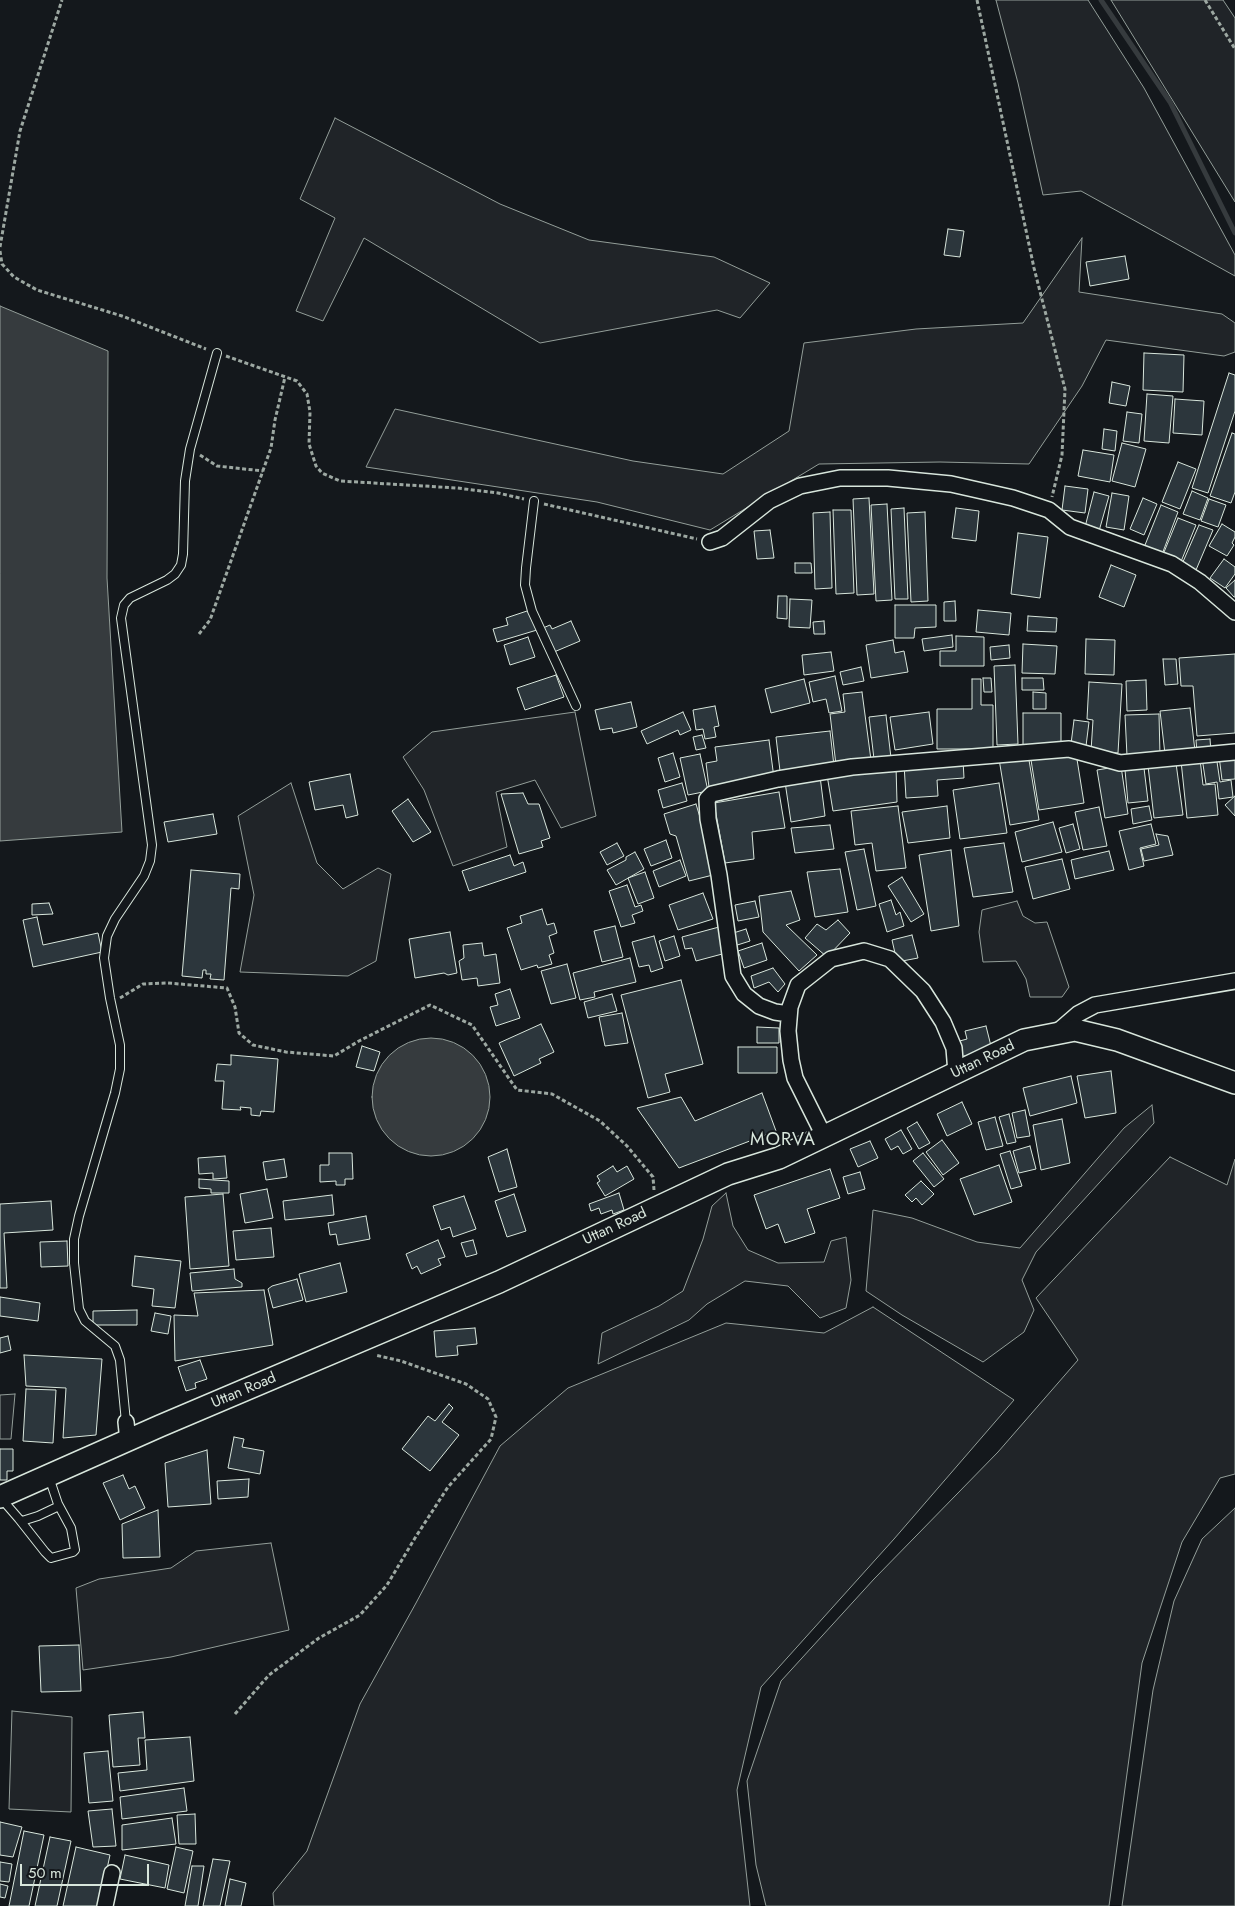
<!DOCTYPE html>
<html>
<head>
<meta charset="utf-8">
<style>
	body { margin:0 }
	#map { position:relative; width:1235px; height:1906px; overflow:hidden; background:#14181c; font-family:Jost,sans-serif }
	canvas { display:block }
	.scale { position:absolute; left:20px; top:1864px; width:129px; height:22px; box-sizing:border-box; border:2px solid #d8e6dc; border-top:0; padding-left:6px; font-size:15px; line-height:18px; white-space:nowrap; color:#d8e6dc; -webkit-text-stroke:4px #14181c; paint-order:stroke }
</style>
</head>
<body>
<div id="map">
<canvas width="1235" height="1906"></canvas>
<div class="scale">50 m</div>
</div>
<script>
const ctx = document.querySelector('canvas').getContext('2d');
ctx.lineJoin = 'round';
function fillPath(path, color) { ctx.fillStyle = color; ctx.fill(path, 'evenodd'); }
const shape = rows => new Path2D(rows.map(r => 'M' + r).join(''));
function strokePath(path, color, width, dash) { ctx.strokeStyle = color; ctx.lineWidth = width; ctx.lineCap = dash ? 'butt' : 'round'; ctx.setLineDash(dash || []); ctx.stroke(path); }
function write(font, color, halo, rows, align = 'center') {
  ctx.font = font + ' Jost,sans-serif'; ctx.lineWidth = 4; ctx.setLineDash([]); ctx.textBaseline = 'middle'; ctx.strokeStyle = halo; ctx.fillStyle = color; for (const [text, x, y, turn = 0] of rows) {
    ctx.save(); ctx.translate(x, y); ctx.rotate((+turn || 0) * Math.PI / 180); ctx.textAlign = isNaN(turn) ? turn : align; if (halo) ctx.strokeText(text, 0, 0); ctx.fillText(text, 0, 0); ctx.restore();
  }
}
const green = shape([
	[996,0,1088,0,1144,88,1235,255,1235,276,1081,191,1043,195,1018,83,996,0],
	[1111,0,1223,0,1235,18,1235,202,1111,0],
	[335,118,500,204,589,240,714,257,770,283,740,318,717,310,540,343,364,238,323,321,296,311,335,218,300,199,335,118],
	[1082,238,1079,292,1222,314,1235,323,1235,352,1224,356,1106,340,1082,386,1029,464,940,462,819,464,710,530,597,502,366,467,395,409,633,461,723,474,789,431,804,343,916,329,1023,323,1082,238],
	[575,712,596,816,561,828,535,780,496,792,507,847,453,866,424,790,403,757,432,732,575,712],
	[291,783,317,863,343,889,378,868,391,874,376,961,348,976,240,972,254,895,238,816,291,783],
	[1017,901,1023,916,1035,923,1047,922,1069,987,1062,997,1030,997,1026,979,1016,961,983,962,979,932,982,910,1017,901],
	[1152,1105,1154,1123,1036,1252,1022,1280,1034,1310,1024,1332,983,1362,902,1315,866,1291,873,1210,912,1218,977,1242,1020,1248,1124,1128,1152,1105],
	[1170,1157,1227,1185,1235,1159,1235,1474,1220,1478,1182,1542,1142,1663,1109,1906,766,1906,756,1865,747,1781,781,1681,874,1579,998,1452,1078,1360,1036,1298,1170,1157],
	[726,1193,733,1226,748,1250,778,1263,824,1262,831,1241,846,1237,851,1280,846,1308,820,1318,788,1286,745,1281,707,1304,689,1320,598,1364,602,1333,659,1306,683,1291,703,1239,712,1206,726,1193],
	[873,1307,1014,1400,894,1539,761,1687,737,1790,750,1906,274,1906,273,1893,307,1851,360,1704,416,1603,500,1446,568,1388,726,1323,824,1333,873,1307],
	[15,1394,11,1439,0,1439,0,1395,15,1394],
	[1235,1508,1235,1906,1122,1906,1153,1690,1174,1601,1202,1539,1235,1508],
	[271,1543,289,1630,171,1657,83,1670,76,1588,99,1579,171,1568,196,1551,271,1543],
	[12,1711,72,1717,71,1812,9,1809,12,1711]
]);
fillPath(green, '#202428');
strokePath(green, '#939e99', 1);
const water = shape([
	[0,306,108,351,107,578,122,832,0,841,0,306],
	'372 1097a59 59 0 1 1 118 0a59 59 0 1 1-118 0Z'
]);
fillPath(water, '#363b3e');
strokePath(water, '#939e99', 1);
strokePath(shape([
	[1101,0,1170,102,1235,233]
]), '#363b3e', 5);
const building = shape([
	[948,229,964,231,960,257,944,255,948,229],
	[1125,256,1129,279,1090,286,1086,262,1125,256],
	[1144,353,1184,355,1183,392,1143,390,1144,353],
	[1229,373,1235,375,1235,411,1208,493,1192,488,1229,373],
	[1112,382,1130,386,1126,406,1109,403,1112,382],
	[1147,394,1173,396,1169,443,1144,441,1147,394],
	[1175,399,1204,401,1202,435,1173,433,1175,399],
	[1127,412,1142,414,1139,443,1123,441,1127,412],
	[1104,429,1117,431,1115,451,1102,449,1104,429],
	[1232,433,1235,434,1235,492,1231,503,1210,496,1232,433],
	[1122,443,1146,449,1135,487,1112,481,1122,443],
	[1083,450,1114,455,1110,482,1078,476,1083,450],
	[1178,462,1196,469,1180,509,1162,502,1178,462],
	[1065,486,1088,489,1085,513,1062,510,1065,486],
	[1192,491,1208,498,1200,520,1183,514,1192,491],
	[1094,492,1109,496,1099,531,1085,527,1094,492],
	[1112,493,1129,496,1124,530,1106,527,1112,493],
	[869,498,874,594,857,595,853,499,869,498],
	[1143,498,1157,504,1144,535,1130,529,1143,498],
	[1209,499,1226,505,1218,527,1201,521,1209,499],
	[887,504,892,600,876,601,871,505,887,504],
	[1161,505,1178,512,1161,557,1143,550,1161,505],
	[904,508,908,599,895,599,891,509,904,508],
	[956,508,979,511,976,541,952,538,956,508],
	[833,510,851,510,854,593,836,594,833,510],
	[830,512,832,588,815,589,813,513,830,512],
	[925,512,928,601,911,602,907,513,925,512],
	[1178,518,1196,525,1180,564,1162,557,1178,518],
	[1222,524,1235,532,1235,537,1232,543,1234,545,1227,556,1209,546,1222,524],
	[1199,525,1213,530,1196,570,1182,564,1199,525],
	[770,530,774,558,757,559,754,531,770,530],
	[1018,533,1048,537,1040,598,1011,594,1018,533],
	[1224,559,1235,567,1235,574,1225,588,1210,578,1224,559],
	[795,563,811,563,812,573,795,573,795,563],
	[1111,565,1136,575,1124,607,1099,597,1111,565],
	[1235,580,1235,597,1234,597,1226,588,1235,580],
	[778,596,787,596,787,619,777,618,778,596],
	[790,599,812,600,810,628,789,627,790,599],
	[955,601,956,621,944,621,944,602,955,601],
	[895,605,936,605,936,627,915,628,914,638,895,638,895,605],
	[530,610,537,630,497,642,493,629,508,625,506,618,530,610],
	[978,610,1011,613,1009,635,976,632,978,610],
	[1028,616,1057,618,1056,632,1027,631,1028,616],
	[571,621,580,641,554,652,543,628,550,625,552,629,571,621],
	[824,621,825,634,814,634,813,622,824,621],
	[952,635,953,647,924,651,922,639,952,635],
	[956,636,984,637,984,666,940,666,940,651,956,651,956,636],
	[528,637,535,657,510,665,504,645,528,637],
	[1086,639,1115,640,1114,675,1085,674,1086,639],
	[893,640,895,653,904,651,908,672,871,678,866,645,893,640],
	[1023,644,1057,646,1055,674,1022,673,1023,644],
	[1009,645,1010,658,991,660,990,647,1009,645],
	[831,652,834,671,804,675,802,655,831,652],
	[1235,654,1235,733,1197,736,1193,686,1181,686,1179,658,1235,654],
	[1163,659,1176,659,1178,684,1165,685,1163,659],
	[1015,665,1018,744,997,745,994,666,1015,665],
	[861,667,864,681,843,685,840,672,861,667],
	[556,675,564,697,525,710,517,688,556,675],
	[835,676,842,711,829,713,826,699,813,702,809,682,835,676],
	[983,678,991,678,992,692,984,692,983,678],
	[1022,678,1043,678,1044,690,1022,690,1022,678],
	[804,679,810,703,771,713,765,689,804,679],
	[972,679,981,679,981,705,993,705,993,749,937,749,937,709,972,709,972,679],
	[1146,680,1147,710,1127,711,1126,681,1146,680],
	[1089,682,1122,684,1118,753,1091,751,1093,720,1087,719,1089,682],
	[862,692,871,760,836,765,830,714,845,712,843,694,862,692],
	[1033,692,1046,693,1046,709,1033,709,1033,692],
	[631,702,637,727,613,733,612,728,600,730,595,710,631,702],
	[715,706,719,726,714,727,716,737,705,739,703,729,696,730,693,710,715,706],
	[1190,708,1195,751,1165,754,1160,711,1190,708],
	[683,712,691,730,680,735,678,730,647,744,641,731,683,712],
	[929,712,933,744,895,750,890,717,929,712],
	[1023,713,1061,713,1061,749,1023,748,1023,713],
	[1159,714,1160,755,1127,756,1125,715,1159,714],
	[886,715,891,758,874,759,869,717,886,715],
	[1074,720,1089,722,1086,746,1071,744,1074,720],
	[830,731,834,766,780,771,776,737,830,731],
	[702,735,706,748,696,750,693,737,702,735],
	[1210,739,1211,752,1197,753,1196,740,1210,739],
	[769,740,774,778,709,787,706,763,717,761,715,747,769,740],
	[673,753,680,777,665,782,658,758,673,753],
	[1076,753,1084,803,1039,810,1031,760,1076,753],
	[700,754,708,791,688,795,680,758,700,754],
	[1028,754,1039,820,1010,825,999,759,1028,754],
	[1216,755,1220,782,1231,780,1233,797,1219,799,1217,782,1206,784,1202,758,1216,755],
	[1235,755,1235,779,1222,780,1219,756,1235,755],
	[1200,759,1203,785,1215,784,1218,815,1187,818,1181,761,1200,759],
	[963,760,964,778,937,780,938,796,906,798,904,764,963,760],
	[1176,763,1183,815,1154,818,1148,766,1176,763],
	[896,766,897,802,833,811,827,775,896,766],
	[1121,766,1128,814,1105,818,1097,770,1121,766],
	[1144,768,1148,801,1128,803,1125,770,1144,768],
	[350,774,358,815,346,818,343,805,315,810,309,782,350,774],
	[820,776,825,816,791,822,785,782,820,776],
	[682,783,687,801,663,808,658,790,682,783],
	[999,783,1007,833,960,839,953,790,999,783],
	[779,792,785,828,752,832,754,859,725,863,714,803,779,792],
	[523,793,528,804,539,804,550,838,541,841,543,847,519,854,501,794,523,793],
	[1235,796,1235,816,1225,805,1235,796],
	[408,799,431,832,413,842,392,811,408,799],
	[696,804,717,874,689,881,676,836,670,834,664,814,696,804],
	[898,806,906,868,876,871,872,843,855,845,851,811,898,806],
	[947,806,950,838,908,843,902,812,947,806],
	[1149,806,1152,820,1133,824,1131,809,1149,806],
	[1099,807,1107,846,1083,850,1075,812,1099,807],
	[213,814,217,834,168,842,164,822,213,814],
	[1053,822,1062,852,1022,862,1015,832,1053,822],
	[1073,824,1080,849,1066,853,1059,828,1073,824],
	[1151,824,1156,844,1140,848,1144,866,1129,870,1119,831,1151,824],
	[830,825,834,849,795,853,791,828,830,825],
	[1156,834,1168,836,1173,855,1144,861,1141,849,1159,845,1156,834],
	[666,840,672,858,651,866,644,849,666,840],
	[617,843,624,856,607,865,600,852,617,843],
	[1004,843,1013,892,973,897,964,848,1004,843],
	[864,849,876,906,857,910,845,852,864,849],
	[951,850,959,926,931,931,919,855,951,850],
	[1109,851,1114,870,1075,879,1071,860,1109,851],
	[635,852,644,869,616,885,607,870,626,860,626,857,635,852],
	[510,855,514,866,523,862,526,872,469,891,462,871,510,855],
	[1062,859,1070,889,1033,899,1025,867,1062,859],
	[680,860,686,876,659,887,653,871,680,860],
	[840,869,848,912,815,917,807,872,840,869],
	[191,870,240,874,239,889,231,888,224,980,210,979,211,974,206,974,206,970,203,970,202,978,182,976,191,870],
	[645,872,654,898,638,904,628,878,645,872],
	[902,877,924,914,911,922,888,886,902,877],
	[627,885,635,907,641,905,643,911,632,915,635,923,621,927,609,891,627,885],
	[791,891,800,920,786,925,817,955,799,971,763,932,759,896,791,891],
	[703,893,713,919,678,930,669,905,703,893],
	[891,900,896,915,900,912,904,926,887,932,879,904,891,900],
	[755,901,759,917,738,921,735,905,755,901],
	[49,903,53,914,32,915,32,904,49,903],
	[542,909,547,925,554,923,557,933,549,936,554,953,549,955,552,964,538,968,537,965,521,970,507,928,522,923,520,916,542,909],
	[37,917,43,945,98,933,102,952,33,967,23,920,37,917],
	[838,920,850,933,827,957,805,938,817,924,826,930,838,920],
	[615,926,623,957,602,962,594,931,615,926],
	[719,927,726,953,696,961,692,948,685,949,682,937,719,927],
	[746,929,750,941,731,947,727,935,746,929],
	[450,932,457,973,448,975,444,973,415,978,409,939,450,932],
	[912,935,918,958,897,962,892,940,912,935],
	[654,936,663,968,651,972,649,965,639,967,632,942,654,936],
	[674,936,680,956,665,961,659,941,674,936],
	[482,943,484,956,496,954,500,983,478,986,477,978,462,980,459,961,464,958,463,945,482,943],
	[762,943,767,960,744,968,738,951,762,943],
	[630,958,636,982,594,992,595,997,580,1000,573,973,630,958],
	[567,964,576,998,551,1004,541,971,567,964],
	[773,968,785,984,778,992,769,982,754,988,751,976,773,968],
	[681,980,703,1064,665,1074,670,1092,648,1098,621,995,681,980],
	[510,989,520,1018,496,1026,490,1007,498,1005,495,994,510,989],
	[612,994,617,1011,588,1018,584,1002,612,994],
	[622,1013,628,1043,605,1046,599,1017,622,1013],
	[541,1024,554,1052,539,1059,541,1063,514,1076,499,1043,541,1024],
	[986,1026,992,1050,960,1057,956,1042,967,1039,965,1031,986,1026],
	[757,1027,779,1028,779,1043,757,1043,757,1027],
	[362,1046,380,1052,374,1071,356,1067,362,1046],
	[738,1047,777,1047,777,1073,738,1073,738,1047],
	[231,1055,278,1059,274,1112,261,1111,260,1116,251,1115,251,1108,240,1107,241,1110,222,1109,224,1081,215,1081,217,1064,231,1065,231,1055],
	[1111,1071,1116,1113,1085,1118,1077,1076,1111,1071],
	[1071,1076,1077,1103,1030,1116,1023,1088,1071,1076],
	[762,1093,776,1131,679,1168,637,1108,681,1097,695,1121,762,1093],
	[962,1102,972,1124,947,1136,937,1114,962,1102],
	[1025,1110,1030,1136,1017,1138,1012,1113,1025,1110],
	[1009,1114,1016,1142,1007,1144,999,1117,1009,1114],
	[995,1117,1003,1146,986,1150,978,1122,995,1117],
	[1062,1119,1070,1163,1041,1170,1033,1125,1062,1119],
	[917,1122,930,1143,919,1149,907,1128,917,1122],
	[901,1130,912,1149,903,1154,898,1146,891,1150,885,1139,901,1130],
	[942,1140,959,1163,943,1175,926,1152,942,1140],
	[870,1141,878,1158,858,1167,850,1149,870,1141],
	[1030,1146,1036,1169,1019,1173,1013,1151,1030,1146],
	[507,1149,517,1187,499,1192,488,1157,507,1149],
	[1010,1151,1022,1186,1011,1189,1000,1154,1010,1151],
	[329,1153,352,1153,353,1179,345,1179,345,1185,336,1185,336,1181,320,1182,320,1165,329,1165,329,1153],
	[923,1153,944,1179,934,1187,913,1161,923,1153],
	[225,1156,227,1178,213,1179,213,1173,199,1174,198,1158,225,1156],
	[284,1159,287,1177,266,1180,263,1162,284,1159],
	[999,1165,1012,1202,974,1215,960,1179,999,1165],
	[613,1166,617,1172,627,1166,634,1179,605,1196,597,1183,600,1181,597,1176,613,1166],
	[830,1169,840,1198,807,1209,815,1233,785,1243,778,1224,766,1229,754,1195,830,1169],
	[860,1172,865,1189,848,1194,843,1177,860,1172],
	[199,1179,229,1181,229,1193,211,1193,211,1189,199,1188,199,1179],
	[921,1181,934,1194,922,1205,916,1198,912,1202,905,1195,921,1181],
	[267,1189,273,1218,245,1223,240,1194,267,1189],
	[619,1193,624,1210,613,1214,612,1210,601,1214,599,1208,591,1211,589,1204,619,1193],
	[223,1194,229,1266,190,1269,185,1197,223,1194],
	[514,1194,526,1231,507,1237,495,1201,514,1194],
	[332,1195,334,1215,285,1220,283,1201,332,1195],
	[464,1196,476,1229,453,1237,450,1227,441,1230,433,1206,464,1196],
	[51,1201,53,1230,4,1233,7,1288,0,1288,0,1204,51,1201],
	[366,1216,370,1239,338,1245,336,1234,330,1235,328,1223,366,1216],
	[271,1228,274,1257,236,1260,233,1231,271,1228],
	[438,1240,445,1257,438,1259,441,1265,421,1274,417,1266,412,1269,406,1254,438,1240],
	[473,1240,477,1254,466,1257,461,1243,473,1240],
	[67,1241,68,1266,41,1267,40,1242,67,1241],
	[135,1256,181,1261,175,1308,152,1306,154,1289,132,1286,135,1256],
	[340,1263,347,1292,306,1302,299,1274,340,1263],
	[234,1269,235,1279,242,1283,242,1287,192,1291,190,1273,234,1269],
	[297,1279,303,1300,273,1308,268,1289,272,1286,297,1279],
	[264,1290,273,1345,175,1361,174,1315,198,1316,194,1293,264,1290],
	[0,1297,40,1303,38,1321,0,1316,0,1297],
	[137,1310,137,1325,93,1325,93,1311,137,1310],
	[155,1313,171,1316,168,1334,151,1331,155,1313],
	[475,1328,477,1344,457,1346,458,1355,436,1357,434,1331,475,1328],
	[8,1336,11,1350,0,1353,0,1338,8,1336],
	[24,1355,102,1359,96,1435,63,1438,66,1388,26,1386,24,1355],
	[200,1360,207,1379,195,1383,196,1388,186,1391,178,1367,200,1360],
	[26,1389,56,1390,53,1443,23,1441,26,1389],
	[449,1404,453,1408,442,1422,459,1435,430,1471,402,1449,428,1416,435,1421,449,1404],
	[234,1437,244,1439,242,1447,264,1451,260,1474,228,1468,234,1437],
	[0,1449,13,1449,13,1471,7,1471,7,1480,0,1480,0,1449],
	[207,1450,211,1504,168,1507,165,1463,207,1450],
	[123,1475,129,1489,135,1486,145,1508,120,1520,103,1483,123,1475],
	[249,1479,248,1497,218,1499,217,1481,249,1479],
	[158,1510,160,1557,123,1558,122,1524,158,1510],
	[79,1645,81,1691,41,1692,39,1646,79,1645],
	[143,1712,145,1738,138,1738,140,1765,113,1767,109,1715,143,1712],
	[190,1737,194,1781,120,1791,118,1773,147,1770,145,1740,190,1737],
	[108,1751,113,1801,89,1803,84,1753,108,1751],
	[184,1788,187,1811,122,1819,120,1797,184,1788],
	[112,1809,116,1846,93,1847,88,1811,112,1809],
	[195,1814,196,1844,179,1844,177,1815,195,1814],
	[172,1818,176,1844,122,1850,122,1825,172,1818],
	[0,1822,22,1827,13,1857,0,1855,0,1822],
	[24,1831,44,1835,29,1906,9,1906,24,1831],
	[50,1837,71,1841,57,1906,35,1906,50,1837],
	[76,1847,110,1855,99,1906,63,1906,76,1847],
	[176,1847,193,1851,184,1893,167,1889,176,1847],
	[125,1855,169,1865,165,1888,120,1879,125,1855],
	[213,1859,230,1861,220,1906,203,1906,213,1859],
	[0,1862,12,1864,9,1882,0,1881,0,1862],
	[192,1866,204,1866,198,1906,185,1906,192,1866],
	[230,1879,246,1883,241,1906,225,1906,230,1879],
	[0,1884,8,1886,5,1898,0,1897,0,1884]
]);
fillPath(building, '#2c363c');
strokePath(building, '#d8e6dc', 1);
const service = shape([
	[534,501,526,568,525,585,532,611,576,706],
	[126,1422,120,1360,115,1346,85,1321,79,1309,74,1263,74,1239,79,1216,115,1093,120,1069,120,1045,110,998,104,958,107,936,115,919,144,876,150,861,152,845,121,618,124,605,130,598,167,580,175,574,181,565,183,554,185,481,190,449,217,353],
	[0,1497,19,1519,22,1521,38,1516,57,1507,58,1504,49,1477],
	[19,1519,45,1552,51,1558,73,1552,75,1550,71,1528,58,1504]
]);
const minor = shape([
	[710,542,722,538,769,501,800,486,840,478,888,478,951,484,1013,498,1049,510,1070,527,1172,564,1200,582,1235,612],
	[789,1014,775,1012,759,1006,744,994,733,976,719,875,708,819,707,799,712,794,778,779,852,767,1069,749,1120,763,1235,752],
	[1056,1033,1078,1014,1095,1005,1235,981],
	[824,1136,795,1078,791,1060,788,1031,790,1007,798,985,831,959,864,951,890,959,923,991,943,1022,954,1048,956,1073],
	[126,1422,128,1441],
	[105,1906,112,1873]
]);
const secondary = shape([
	[0,1497,160,1426,499,1282,728,1174,779,1158,1024,1040,1075,1030,1117,1040,1235,1083]
]);
strokePath(service, '#d8e6dc', 10);
strokePath(minor, '#d8e6dc', 18);
strokePath(secondary, '#d8e6dc', 24);
strokePath(shape([
	[977,0,1034,268,1065,389,1062,455,1052,497],
	[1205,0,1235,49],
	[0,247,20,131,62,0],
	[0,251,2,264,14,277,37,290,122,316,206,349],
	[226,356,297,381,307,394,310,412,309,444,316,466,322,473,340,481,457,488,498,493,524,499],
	[200,455,217,466,263,471],
	[544,504,697,539],
	[199,634,210,620,271,448,275,420,285,377],
	[120,998,143,984,168,983,227,988,235,1007,239,1033,253,1045,286,1052,334,1056,359,1041,430,1005,472,1025,517,1090,552,1094,600,1121,627,1146,653,1177,654,1190],
	[235,1714,269,1675,319,1638,360,1615,387,1585,415,1538,448,1487,491,1439,496,1417,488,1399,466,1384,401,1361,375,1355]
]), '#9da8a2', 3, [4, 2.5]);
strokePath(service, '#14181c', 8);
strokePath(minor, '#14181c', 15);
strokePath(secondary, '#14181c', 21);
write('15px', '#d8e6dc', '#14181c', [
	["Uttan Road",983,1060,-26],
	["Uttan Road",615,1227,-25],
	["Uttan Road",244,1391,-23]
]);
ctx.letterSpacing = '1px';
write('18px', '#d8e6dc', '#14181c', [
	["MORVA",783,1141]
]);
ctx.letterSpacing = '0px';
</script>
</body>
</html>
